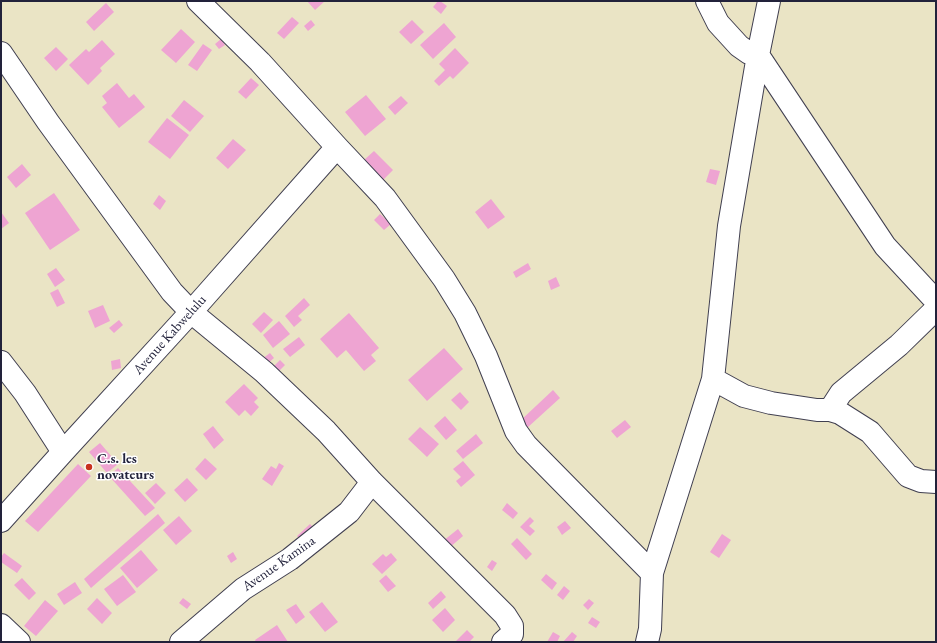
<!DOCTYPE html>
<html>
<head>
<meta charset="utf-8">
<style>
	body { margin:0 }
	#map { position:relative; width:937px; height:643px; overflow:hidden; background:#eae4c5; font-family:"EB Garamond",serif }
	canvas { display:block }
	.frame { position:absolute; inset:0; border:2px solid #22223b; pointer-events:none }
</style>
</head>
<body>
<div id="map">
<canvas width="937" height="643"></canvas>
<div class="frame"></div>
</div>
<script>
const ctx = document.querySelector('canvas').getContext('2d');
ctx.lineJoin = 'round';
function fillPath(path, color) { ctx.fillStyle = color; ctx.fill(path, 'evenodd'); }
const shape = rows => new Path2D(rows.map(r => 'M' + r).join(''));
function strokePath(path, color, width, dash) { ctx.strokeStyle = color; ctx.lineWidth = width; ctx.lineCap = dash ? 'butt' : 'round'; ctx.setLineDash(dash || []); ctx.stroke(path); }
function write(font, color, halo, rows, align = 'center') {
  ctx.font = font + ' "EB Garamond",serif'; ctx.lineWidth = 3; ctx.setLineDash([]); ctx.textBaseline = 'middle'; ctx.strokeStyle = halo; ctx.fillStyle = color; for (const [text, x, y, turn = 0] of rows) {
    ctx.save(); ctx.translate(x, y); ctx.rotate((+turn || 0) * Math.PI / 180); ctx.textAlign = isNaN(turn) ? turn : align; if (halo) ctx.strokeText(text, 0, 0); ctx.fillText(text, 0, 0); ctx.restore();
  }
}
fillPath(shape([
	[307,1,325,1,315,10],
	[438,1,440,1,447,6,441,14,433,7],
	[106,3,114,12,94,31,86,22],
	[292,17,299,23,284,39,277,33],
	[311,20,315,25,308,31,304,26],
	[412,20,424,32,411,44,399,32],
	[444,23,456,37,433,59,420,45],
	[181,29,195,42,176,63,161,50],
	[221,39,225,45,219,49,215,44],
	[102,40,115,54,100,68,102,71,88,85,69,65,86,49,89,52],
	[203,44,212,50,197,71,188,65],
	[56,47,68,59,56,71,44,58],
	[455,48,469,63,453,79,450,76,439,86,434,81,445,70,439,64],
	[251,78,259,85,246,99,238,92],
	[117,83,129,98,134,94,145,107,119,128,102,107,107,103,102,96],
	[366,95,386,119,365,136,345,112],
	[401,96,408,103,395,115,388,107],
	[184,100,204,116,190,132,171,116],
	[167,118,189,135,170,159,148,142],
	[233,139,246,150,228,169,216,158],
	[374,151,393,170,383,180,364,160],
	[22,164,31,175,16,188,7,177],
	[710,169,720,171,716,185,706,182],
	[54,193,80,230,50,250,25,213],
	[159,195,166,201,160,210,153,204],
	[491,199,505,217,488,229,475,212],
	[1,212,9,223,1,229],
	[380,214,391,224,384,230,374,220],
	[528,263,531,269,516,278,513,272],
	[56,268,65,280,55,287,47,274],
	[556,277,560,286,551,290,548,281],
	[58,289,65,303,57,307,50,293],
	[304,298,310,305,298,316,302,320,294,327,285,316],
	[103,305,110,321,95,328,88,311],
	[264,312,273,320,261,333,252,324],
	[349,313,379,348,371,355,376,361,364,371,346,350,337,358,320,339],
	[119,320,123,325,114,333,109,328],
	[279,321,290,334,273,348,263,335],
	[299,337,305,345,290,357,283,349],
	[444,348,463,369,427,401,408,380],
	[270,353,274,358,267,364,262,359],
	[120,359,121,368,112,370,111,361],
	[280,360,285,365,279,371,274,366],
	[244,384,258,398,254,402,259,407,251,416,245,410,239,416,225,402],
	[553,390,560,398,527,428,520,421],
	[460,392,469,402,461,410,451,400],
	[445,416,457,430,446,440,434,426],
	[625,420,631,427,617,438,611,431],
	[213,426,224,440,214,449,203,434],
	[420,427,439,444,427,457,408,439],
	[476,434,483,443,463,459,456,451],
	[100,443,118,464,107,473,89,452],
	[205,458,217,469,206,480,195,469],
	[463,461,475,475,461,487,456,481,461,477,453,469],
	[279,463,284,466,272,486,262,479,271,466,276,469],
	[78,464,91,476,38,532,25,521],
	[118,468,155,508,145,516,109,476],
	[187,478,198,490,185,502,174,490],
	[156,483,166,493,155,504,145,493],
	[507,503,518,513,513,519,502,510],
	[158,514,165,523,91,588,84,579],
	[179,516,192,531,176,545,163,530],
	[530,517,534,521,529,526,535,531,530,536,520,527],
	[565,521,571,528,562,535,557,527],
	[310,524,317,531,304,543,297,536],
	[458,529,463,536,449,548,443,541],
	[722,534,731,540,719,558,710,552],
	[517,538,532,554,526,560,511,544],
	[141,550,158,570,137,588,120,568],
	[233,552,237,559,231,563,227,556],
	[4,553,22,566,17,573,1,562,1,557],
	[391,553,397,560,382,574,372,564,383,554,386,557],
	[492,560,497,563,492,571,487,567],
	[546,574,557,583,552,590,541,580],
	[123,575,136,592,117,606,104,589],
	[386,575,396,586,388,592,379,581],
	[22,578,36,593,29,600,14,585],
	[75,582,82,593,64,605,57,594],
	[564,586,570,591,563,600,557,595],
	[441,591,446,597,433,609,428,603],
	[97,598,112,613,102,624,87,609],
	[183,598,191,604,187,609,179,603],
	[589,599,594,603,588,610,583,605],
	[45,600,58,611,36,636,24,626],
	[322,602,338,622,325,632,309,612],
	[296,604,305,617,296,624,286,610],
	[445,608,455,620,443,632,432,620],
	[592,617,600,622,596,628,588,623],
	[277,625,288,642,256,642,255,640],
	[467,630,474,637,469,642,455,642],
	[553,632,560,636,557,642,547,642],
	[572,632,577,636,573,642,563,642]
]), '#eea4d2');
const minor = shape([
	[198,1,260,62,337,147,385,198,444,279,465,313,486,356,516,431,526,445,652,573],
	[707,1,718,23,739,46,749,53,758,55,885,246,936,301],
	[1,53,48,122,172,292,191,312,264,372,326,431,372,482,505,615,512,626,512,634,503,642],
	[1,362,25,393,63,452],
	[713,379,744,396,771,403,817,410,830,410,840,413,870,432,908,476,921,481,936,482],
	[830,410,841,393,899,345,936,309],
	[1,521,63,452,191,312,337,147],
	[1,625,19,642],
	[181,642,243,589,290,559,349,512,372,482],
	[647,642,650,629,652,573,713,379,729,226,758,55,769,1]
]);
strokePath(minor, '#403f50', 24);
strokePath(minor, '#fff', 22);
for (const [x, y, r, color] of [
	[89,467,4,"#c8321e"]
]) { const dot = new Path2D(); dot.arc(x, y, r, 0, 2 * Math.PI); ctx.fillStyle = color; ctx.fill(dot); strokePath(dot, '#fff', 1.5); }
write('14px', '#22223b', '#fff', [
	["Avenue Kabwelulu",170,335,-48],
	["Avenue Kamina",279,564,-35]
]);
write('bold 14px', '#22223b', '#fff', [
	["C.s. les",97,459],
	["novateurs",97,475]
], 'left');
</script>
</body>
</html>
